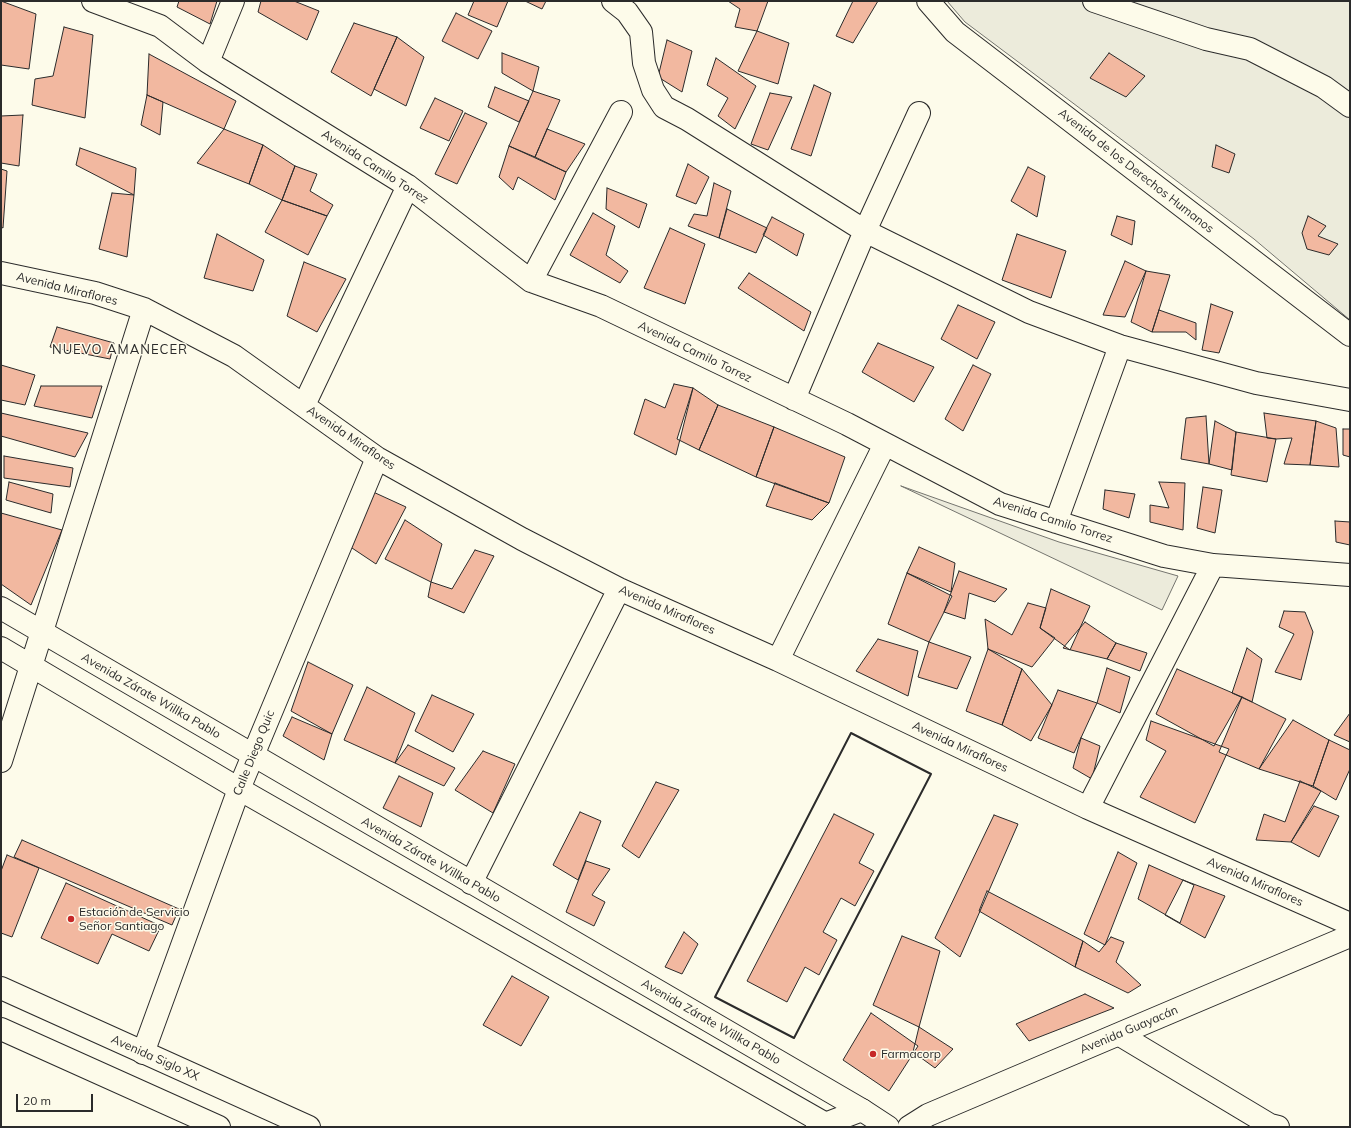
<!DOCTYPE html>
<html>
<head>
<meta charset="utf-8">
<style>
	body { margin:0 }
	#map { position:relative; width:1351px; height:1128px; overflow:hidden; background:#fdfbea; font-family:Mulish,sans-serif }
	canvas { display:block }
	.frame { position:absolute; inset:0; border:2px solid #2b2b2b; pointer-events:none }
	.scale { position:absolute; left:16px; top:1094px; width:77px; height:18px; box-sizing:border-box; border:2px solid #2b2b2b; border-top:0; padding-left:5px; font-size:12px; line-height:14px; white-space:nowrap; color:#2b2b2b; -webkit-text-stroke:3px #fdfbea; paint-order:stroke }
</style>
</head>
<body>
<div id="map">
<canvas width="1351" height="1128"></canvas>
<div class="frame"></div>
<div class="scale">20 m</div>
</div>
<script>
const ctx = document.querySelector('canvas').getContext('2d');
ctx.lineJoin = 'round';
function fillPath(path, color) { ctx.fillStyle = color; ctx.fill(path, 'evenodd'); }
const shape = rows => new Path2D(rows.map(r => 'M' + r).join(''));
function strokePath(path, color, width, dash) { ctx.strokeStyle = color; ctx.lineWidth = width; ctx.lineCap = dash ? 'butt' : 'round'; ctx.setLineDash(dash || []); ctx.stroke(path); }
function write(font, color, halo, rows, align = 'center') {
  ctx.font = font + ' Mulish,sans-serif'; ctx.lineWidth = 3; ctx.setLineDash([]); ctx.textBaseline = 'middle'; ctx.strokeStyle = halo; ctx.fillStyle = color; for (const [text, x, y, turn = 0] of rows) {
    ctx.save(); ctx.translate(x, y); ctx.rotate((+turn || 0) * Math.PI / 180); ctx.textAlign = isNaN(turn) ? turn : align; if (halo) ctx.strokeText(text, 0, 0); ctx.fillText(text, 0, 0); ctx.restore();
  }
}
const green = shape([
	[947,1,1350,1,1350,320,1254,239,965,22,947,1],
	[901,486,1059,542,1178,576,1162,610,901,486]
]);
fillPath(green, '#ecebdb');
strokePath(green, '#74746e', 1);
const building = shape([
	[1,1,36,14,29,69,1,65,1,1],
	[179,1,217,1,210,24,177,7,179,1],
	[261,1,294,1,319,11,307,40,258,12,261,1],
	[474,1,508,1,497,27,468,15,474,1],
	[525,1,546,1,542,9,525,1],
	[728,1,768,1,757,31,735,27,740,9,728,1],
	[853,1,878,1,853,43,836,36,853,1],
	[456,13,492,31,478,59,442,41,456,13],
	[354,23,397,37,371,96,331,72,354,23],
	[64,27,93,35,85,118,32,105,35,79,53,76,64,27],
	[757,31,789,43,778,84,738,71,757,31],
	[397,37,424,57,406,106,374,89,397,37],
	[667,40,692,51,682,92,658,77,667,40],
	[502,53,539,67,533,91,502,73,502,53],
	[1109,53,1145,76,1126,97,1090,78,1109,53],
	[149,54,236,101,224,129,147,95,149,54],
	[716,58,756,86,735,129,718,116,728,98,707,85,716,58],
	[814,85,831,93,811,156,791,149,814,85],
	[495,87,529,101,519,122,488,107,495,87],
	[533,91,560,100,535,157,509,146,533,91],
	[770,93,792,97,768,150,751,144,770,93],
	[147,95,163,102,160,135,141,125,147,95],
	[435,98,463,111,449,141,420,128,435,98],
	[465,113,487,123,457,184,435,174,465,113],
	[23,115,19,166,1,163,1,116,23,115],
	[224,129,263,145,249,184,197,163,224,129],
	[547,129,585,144,566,172,535,157,547,129],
	[263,145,295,166,282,200,249,184,263,145],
	[1216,145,1235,154,1229,173,1212,167,1216,145],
	[509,146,566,172,555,200,518,177,513,190,499,177,509,146],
	[80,148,136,168,134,195,76,165,80,148],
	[688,164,709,177,696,204,676,196,688,164],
	[295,166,317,174,310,191,333,205,327,216,282,200,295,166],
	[1028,167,1045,176,1037,217,1011,201,1028,167],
	[1,169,7,171,3,228,1,227,1,169],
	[714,183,731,191,719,238,688,226,694,214,707,216,714,183],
	[607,188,647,204,639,228,606,209,607,188],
	[112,193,134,195,127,257,99,249,112,193],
	[282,200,327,216,308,255,265,232,282,200],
	[727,209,767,228,756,253,719,238,727,209],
	[593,213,615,226,606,255,628,271,620,283,570,255,593,213],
	[1117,216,1135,221,1132,245,1111,235,1117,216],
	[1308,216,1326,226,1318,236,1338,244,1329,255,1307,249,1302,233,1308,216],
	[772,217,804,234,797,256,763,235,772,217],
	[670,228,705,244,685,304,644,288,670,228],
	[217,234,264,260,253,291,204,278,217,234],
	[1017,234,1066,251,1051,298,1002,280,1017,234],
	[1125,261,1146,271,1125,317,1103,315,1125,261],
	[304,262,346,279,317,332,287,316,304,262],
	[1146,271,1170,275,1152,332,1131,322,1146,271],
	[749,273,811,312,804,331,738,288,749,273],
	[1211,304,1233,312,1219,353,1202,350,1211,304],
	[958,305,995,322,977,359,941,339,958,305],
	[1159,310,1196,323,1196,340,1186,332,1152,332,1159,310],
	[57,327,114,343,110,359,50,347,57,327],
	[878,343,934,367,914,402,862,372,878,343],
	[1,365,35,375,25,405,1,400,1,365],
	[973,365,991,374,963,431,945,419,973,365],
	[674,384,693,388,676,455,634,434,645,399,665,408,674,384],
	[41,386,102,386,92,418,34,406,41,386],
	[693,388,718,405,699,450,677,439,693,388],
	[718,405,774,427,756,477,699,450,718,405],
	[1,413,88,433,75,457,1,436,1,413],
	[1264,413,1316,421,1310,465,1284,464,1292,438,1276,439,1267,438,1264,413],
	[1206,416,1209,464,1181,459,1186,418,1206,416],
	[1215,421,1236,432,1232,470,1209,464,1215,421],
	[1316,421,1336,428,1339,467,1310,465,1316,421],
	[774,427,845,457,829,503,756,477,774,427],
	[1343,429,1350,429,1350,457,1343,455,1343,429],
	[1236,432,1276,439,1267,482,1231,475,1236,432],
	[4,456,73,468,70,487,4,478,4,456],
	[9,482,53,494,51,513,6,500,9,482],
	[1159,482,1185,483,1183,530,1150,522,1150,505,1169,508,1159,482],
	[775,483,829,503,812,520,766,506,775,483],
	[1203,487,1222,490,1215,533,1197,528,1203,487],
	[1105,490,1135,494,1129,518,1103,509,1105,490],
	[371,491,406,507,376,564,349,546,371,491],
	[1,513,62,530,31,605,1,584,1,513],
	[405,520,442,544,431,582,385,559,405,520],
	[1335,521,1350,522,1350,545,1336,542,1335,521],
	[919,547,955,563,951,592,907,573,919,547],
	[475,550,494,556,464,613,428,597,431,582,452,589,475,550],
	[959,571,1007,589,995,602,969,593,965,619,944,612,959,571],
	[907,573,952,596,929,642,888,624,907,573],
	[1051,589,1090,606,1070,650,1040,628,1051,589],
	[1028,603,1046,608,1040,628,1055,638,1032,667,988,649,985,619,1012,635,1028,603],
	[1284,611,1305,612,1313,632,1301,680,1275,672,1294,634,1279,627,1284,611],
	[1085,622,1116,643,1107,659,1063,648,1085,622],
	[878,639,918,651,908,696,856,671,878,639],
	[929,642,971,657,957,689,918,677,929,642],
	[1116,643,1147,653,1140,671,1107,659,1116,643],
	[1247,648,1262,659,1252,702,1232,693,1247,648],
	[988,649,1022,669,1002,725,966,711,988,649],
	[308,662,353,685,332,734,291,711,308,662],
	[1107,668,1130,677,1120,713,1097,703,1107,668],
	[1022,669,1052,705,1031,741,1002,725,1022,669],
	[1177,669,1242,697,1214,746,1156,714,1177,669],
	[367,687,415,713,395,763,344,740,367,687],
	[1058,690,1097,703,1074,753,1038,738,1058,690],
	[432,695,474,714,453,752,415,731,432,695],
	[1242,697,1286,719,1259,769,1219,752,1242,697],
	[1350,713,1350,742,1334,735,1350,713],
	[292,717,332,734,324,760,283,736,292,717],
	[1293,720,1329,740,1313,786,1259,769,1293,720],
	[1151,721,1229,749,1195,823,1140,797,1166,751,1146,740,1151,721],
	[1081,738,1100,746,1092,779,1073,768,1081,738],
	[1329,740,1350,750,1350,769,1336,800,1313,786,1329,740],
	[408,745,455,768,444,786,395,763,408,745],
	[483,751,515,764,493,813,455,790,483,751],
	[399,776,433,793,421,827,383,808,399,776],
	[1300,781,1321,791,1291,842,1256,840,1264,814,1285,822,1300,781],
	[656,782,679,790,639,858,622,846,656,782],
	[1314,806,1339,816,1319,857,1291,842,1314,806],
	[580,812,601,821,578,880,553,865,580,812],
	[834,814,874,834,859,863,874,871,855,906,841,898,823,932,837,940,819,975,805,967,787,1002,747,981,834,814],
	[994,815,1018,824,960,957,935,938,994,815],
	[22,840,179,909,172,925,14,857,22,840],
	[1118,852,1137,863,1105,945,1084,934,1118,852],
	[7,855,39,868,12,937,1,933,1,871,7,855],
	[586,861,610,869,592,895,605,902,594,926,566,912,586,861],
	[1149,865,1194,885,1180,923,1138,899,1149,865],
	[1183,880,1225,896,1205,938,1165,915,1183,880],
	[66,883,161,926,149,951,112,934,98,964,41,938,66,883],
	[987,891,1083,941,1075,967,979,911,987,891],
	[684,932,698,944,682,974,665,967,684,932],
	[902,936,940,951,919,1027,873,1005,902,936],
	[1111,937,1124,942,1116,962,1141,985,1128,993,1075,967,1083,941,1099,952,1111,937],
	[512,976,549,997,521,1046,483,1025,512,976],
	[1085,994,1114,1008,1029,1041,1016,1024,1085,994],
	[871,1013,918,1046,889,1091,843,1060,871,1013],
	[919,1027,953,1049,935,1068,913,1052,919,1027]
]);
fillPath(building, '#f2b8a0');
strokePath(building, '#2b2b2b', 1);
const minor = shape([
	[93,1,160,26,208,62,408,186,531,281,601,306,847,424,1000,504,1164,556,1213,565,1350,575],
	[613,1,627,12,641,32,644,63,653,90,664,107,687,119,865,231,1029,312,1120,346,1256,383,1350,400],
	[928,1,955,32,1350,335],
	[1094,1,1206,39,1250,49,1324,87,1350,106],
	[208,62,233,1],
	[1,273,95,293,144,309,234,356,377,458,522,539,619,589,778,660,1088,808,1350,924],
	[531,281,621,112],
	[794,399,865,231,919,113],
	[304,405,408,186],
	[1056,522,1120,346],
	[1,608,862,1110],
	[1,648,239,789,831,1127],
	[778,660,885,444],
	[1,761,144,309],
	[1088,808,1213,565],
	[471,883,619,589],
	[1120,1035,1270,1125,1278,1127],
	[143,1053,239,789,377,458],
	[909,1127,928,1115,1350,936]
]);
const highway = shape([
	[1,988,309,1127],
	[1,1029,219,1127],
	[817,1127,862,1110,888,1127]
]);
strokePath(minor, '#2b2b2b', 24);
strokePath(highway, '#2b2b2b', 24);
strokePath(minor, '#fdfbea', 22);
strokePath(highway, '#fdfbea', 22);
strokePath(shape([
	[851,733,931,774,794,1038,715,997,851,733]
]), '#2b2b2b', 2);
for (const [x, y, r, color] of [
	[71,919,4,"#c62828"],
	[873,1054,4,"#c62828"]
]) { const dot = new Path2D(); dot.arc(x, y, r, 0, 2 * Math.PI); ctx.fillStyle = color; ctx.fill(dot); strokePath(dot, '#fdfbea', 1.5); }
write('12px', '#2b2b2b', '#fdfbea', [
	["Avenida Camilo Torrez",375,167,33],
	["Avenida de los Derechos Humanos",1136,171,38],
	["Avenida Miraflores",67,289,14],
	["Avenida Camilo Torrez",695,352,26],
	["Avenida Miraflores",351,438,34],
	["Avenida Camilo Torrez",1053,520,18],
	["Avenida Miraflores",667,610,24],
	["Avenida Zárate Willka Pablo",151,696,30],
	["Avenida Miraflores",960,747,25],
	["Calle Diego Quic",254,753,-68],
	["Avenida Zárate Willka Pablo",431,860,30],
	["Avenida Miraflores",1255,882,24],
	["Avenida Zárate Willka Pablo",711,1022,30],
	["Avenida Guayacán",1129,1030,-23],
	["Avenida Siglo XX",155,1058,24]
]);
write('12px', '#2b2b2b', '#fdfbea', [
	["Estación de Servicio",79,912],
	["Señor Santiago",79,926],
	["Farmacorp",881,1054]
], 'left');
ctx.letterSpacing = '1px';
write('13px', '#2b2b2b', '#fdfbea', [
	["NUEVO AMANECER",120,350]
]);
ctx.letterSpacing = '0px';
</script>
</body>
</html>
